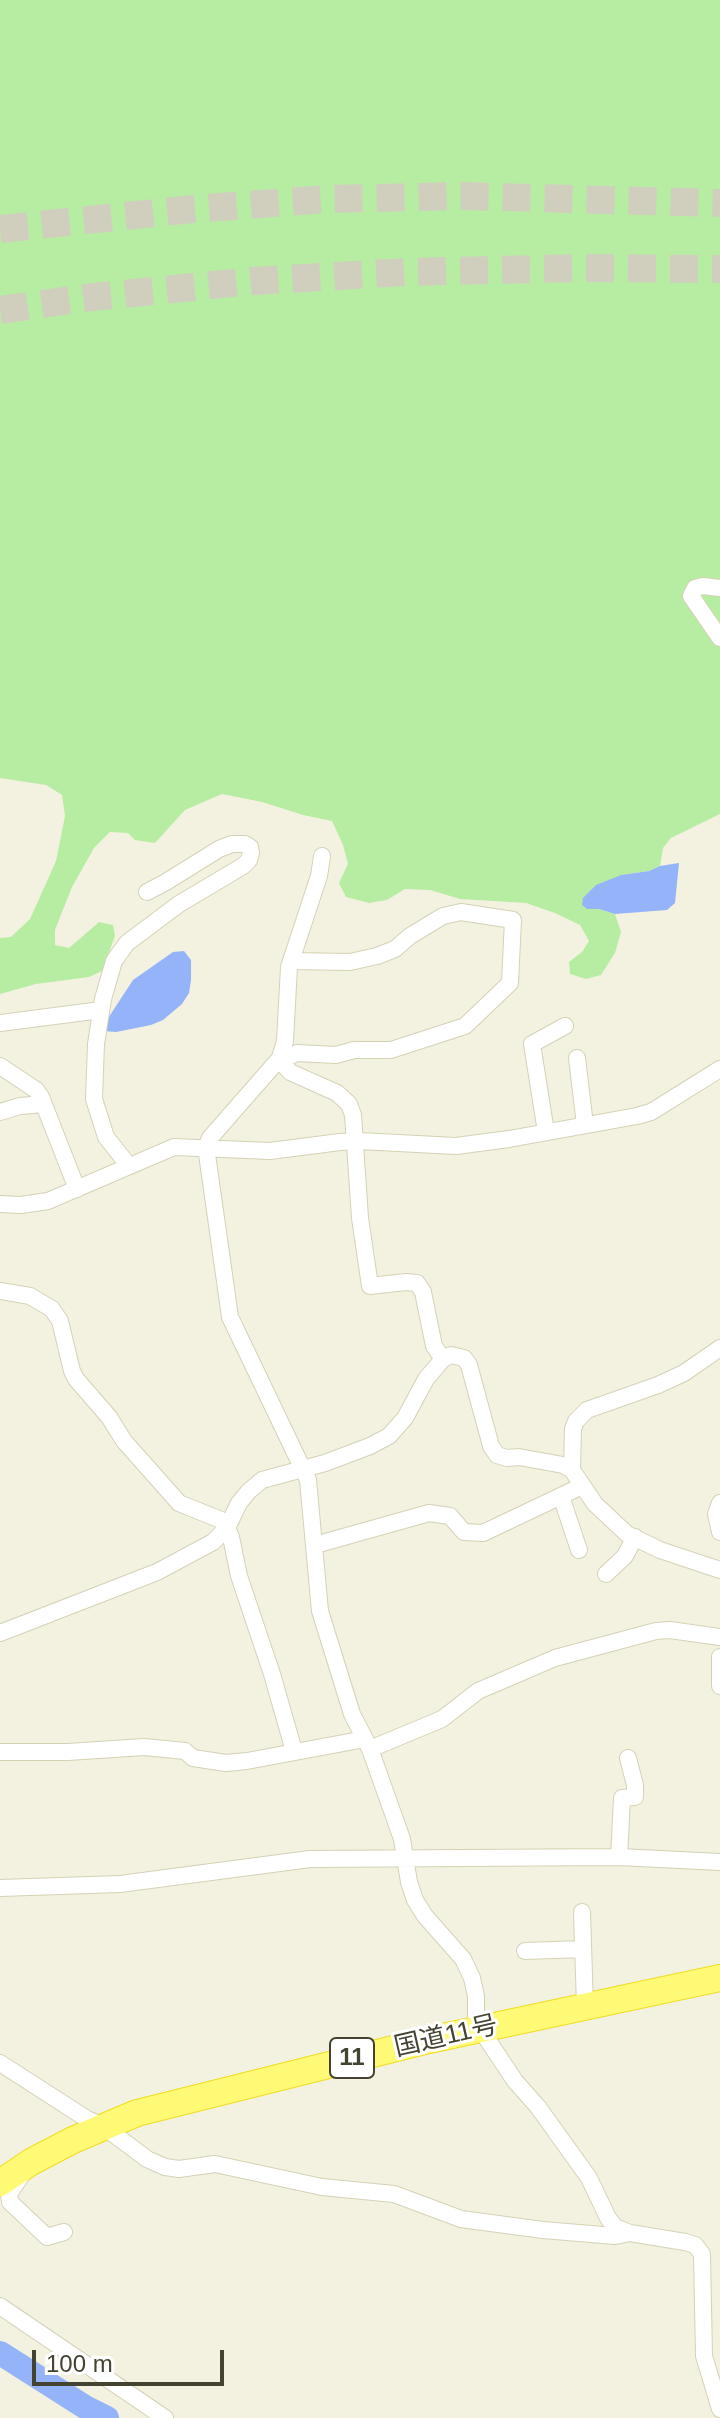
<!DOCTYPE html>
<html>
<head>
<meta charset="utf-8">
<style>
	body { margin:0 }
	#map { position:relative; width:720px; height:2418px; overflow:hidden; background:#f3f2e0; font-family:Helvetica,sans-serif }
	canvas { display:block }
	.scale { position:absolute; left:32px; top:2350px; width:192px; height:36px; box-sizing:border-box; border:4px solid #444231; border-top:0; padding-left:10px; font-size:24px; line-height:28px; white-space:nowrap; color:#444231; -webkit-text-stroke:6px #fff; paint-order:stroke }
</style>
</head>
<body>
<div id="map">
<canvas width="720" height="2418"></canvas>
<div class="scale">100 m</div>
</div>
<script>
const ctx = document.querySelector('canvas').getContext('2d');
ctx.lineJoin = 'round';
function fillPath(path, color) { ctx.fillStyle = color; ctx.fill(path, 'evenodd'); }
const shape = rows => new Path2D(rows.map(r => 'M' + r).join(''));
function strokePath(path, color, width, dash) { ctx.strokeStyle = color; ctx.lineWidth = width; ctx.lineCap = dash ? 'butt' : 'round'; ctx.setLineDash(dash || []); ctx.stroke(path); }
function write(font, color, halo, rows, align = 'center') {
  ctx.font = font + ' Helvetica,"Noto Sans JP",sans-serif'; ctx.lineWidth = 6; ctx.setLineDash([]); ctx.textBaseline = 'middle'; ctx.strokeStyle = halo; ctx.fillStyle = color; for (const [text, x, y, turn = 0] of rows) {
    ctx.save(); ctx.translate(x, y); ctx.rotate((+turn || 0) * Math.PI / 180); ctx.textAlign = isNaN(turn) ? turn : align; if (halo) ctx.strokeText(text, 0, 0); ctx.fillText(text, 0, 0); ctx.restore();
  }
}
fillPath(shape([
	[0,0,720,0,720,814,671,838,663,848,660,866,649,871,621,875,587,909,599,909,615,914,621,932,615,953,601,975,586,979,570,974,569,962,582,952,589,941,580,925,555,913,526,903,460,899,430,890,405,889,387,900,369,903,346,897,339,883,348,864,343,845,332,821,303,815,262,802,222,794,185,810,155,843,135,840,128,833,110,832,94,848,72,887,55,930,55,945,69,948,99,922,113,925,115,936,102,971,89,977,36,984,0,994,0,938,11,937,30,919,56,861,65,816,62,795,46,785,0,778]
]), '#b7eda3');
fillPath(shape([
	[679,863,675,903,667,910,615,914,599,909,587,909,582,905,583,898,596,885,621,875,649,871,660,866],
	[184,951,191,960,191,980,189,993,182,1004,163,1020,151,1025,116,1032,104,1031,103,1026,133,980,173,952]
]), '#94b3f8');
strokePath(shape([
	[0,2353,85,2407,107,2418]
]), '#94b3f8', 24);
strokePath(shape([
	[0,229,193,209,327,199,461,196,720,203],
	[0,310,92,297,253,281,406,272,581,268,720,269]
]), '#d0cfbd', 28, [28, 14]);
const minor = shape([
	[720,588,703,586,695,588,691,596,720,638],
	[322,856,319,876,289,967,285,1041,280,1058,210,1138,206,1147,230,1317,308,1480,320,1611,352,1714,370,1749,402,1839,409,1882,415,1900,425,1916,463,1959,472,1978,476,1996,476,2015,487,2039,515,2081,538,2107,589,2178,608,2218,615,2227,630,2233,685,2242,695,2245,702,2254,704,2356,720,2409],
	[0,1023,101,1010],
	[280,1058,283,1059,284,1065,290,1072,337,1093,349,1104,353,1115,360,1218,370,1286,406,1282,417,1283,423,1292,434,1346,443,1359],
	[577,1058,585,1125],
	[283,1059,297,1053,336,1055,354,1050,391,1050,465,1026,510,983,513,920,461,912,443,916,410,936,395,949,377,956,350,962,292,961],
	[0,1066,36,1090,41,1097,77,1189],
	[0,1112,20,1106,43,1104],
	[546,1132,532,1044,565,1026],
	[129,1166,106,1137,94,1099,96,1044,103,999,114,961,127,943,179,904,243,866,249,860,251,853,250,847,245,844,232,844,219,849,166,882,147,892],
	[0,1204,21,1205,48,1201,174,1147,270,1151,340,1142,359,1141,456,1146,509,1139,637,1116,651,1112,720,1069],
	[0,1291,30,1296,52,1309,60,1321,72,1371,76,1379,109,1417,124,1441,179,1503,221,1520,227,1528,231,1537,239,1576,272,1674,294,1751],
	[572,1470,573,1429,576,1421,587,1410,658,1385,684,1373,720,1348],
	[561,1496,579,1550],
	[720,1503,716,1514,720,1532],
	[315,1545,429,1513,450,1516,464,1532,483,1533,582,1486],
	[606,1574,625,1556,635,1537],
	[0,1633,157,1572,213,1542,227,1528,239,1503,249,1491,262,1480,325,1463,370,1446,389,1436,405,1418,426,1379,443,1359,451,1355,464,1358,469,1365,491,1446,497,1455,507,1458,519,1457,563,1465,572,1470,595,1504,627,1534,660,1550,720,1570],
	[720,1657,720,1686],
	[370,1749,442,1719,478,1691,555,1658,656,1631,670,1630,720,1637],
	[0,1752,68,1752,144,1747,185,1751,193,1758,226,1763,247,1761,365,1739],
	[619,1857,622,1798,635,1797,635,1785,628,1758],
	[0,1888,120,1884,310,1859,619,1857,720,1862],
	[582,1912,585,2007],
	[525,1951,583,1949],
	[0,2063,87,2119,103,2126,147,2159,165,2167,179,2169,215,2164,322,2187,394,2194,461,2219,543,2230,615,2236,626,2234],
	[23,2173,9,2194,10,2202,47,2237,64,2232],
	[0,2306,165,2418]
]);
const trunk = shape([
	[0,2183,31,2162,73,2140,137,2113,429,2040,720,1978]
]);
strokePath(minor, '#d4d2b6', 18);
strokePath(trunk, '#efdc1e', 28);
strokePath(minor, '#fff', 16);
strokePath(trunk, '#fffa76', 26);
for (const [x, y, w] of [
	[352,2058,44]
]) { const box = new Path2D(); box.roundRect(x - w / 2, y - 20, w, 40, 6); ctx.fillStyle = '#fff'; ctx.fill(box); strokePath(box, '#444231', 2); }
write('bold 24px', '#444231', null, [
	["11",352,2058]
]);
write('26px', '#444231', '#fff', [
	["国道11号",446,2037,-13]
]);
</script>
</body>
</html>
